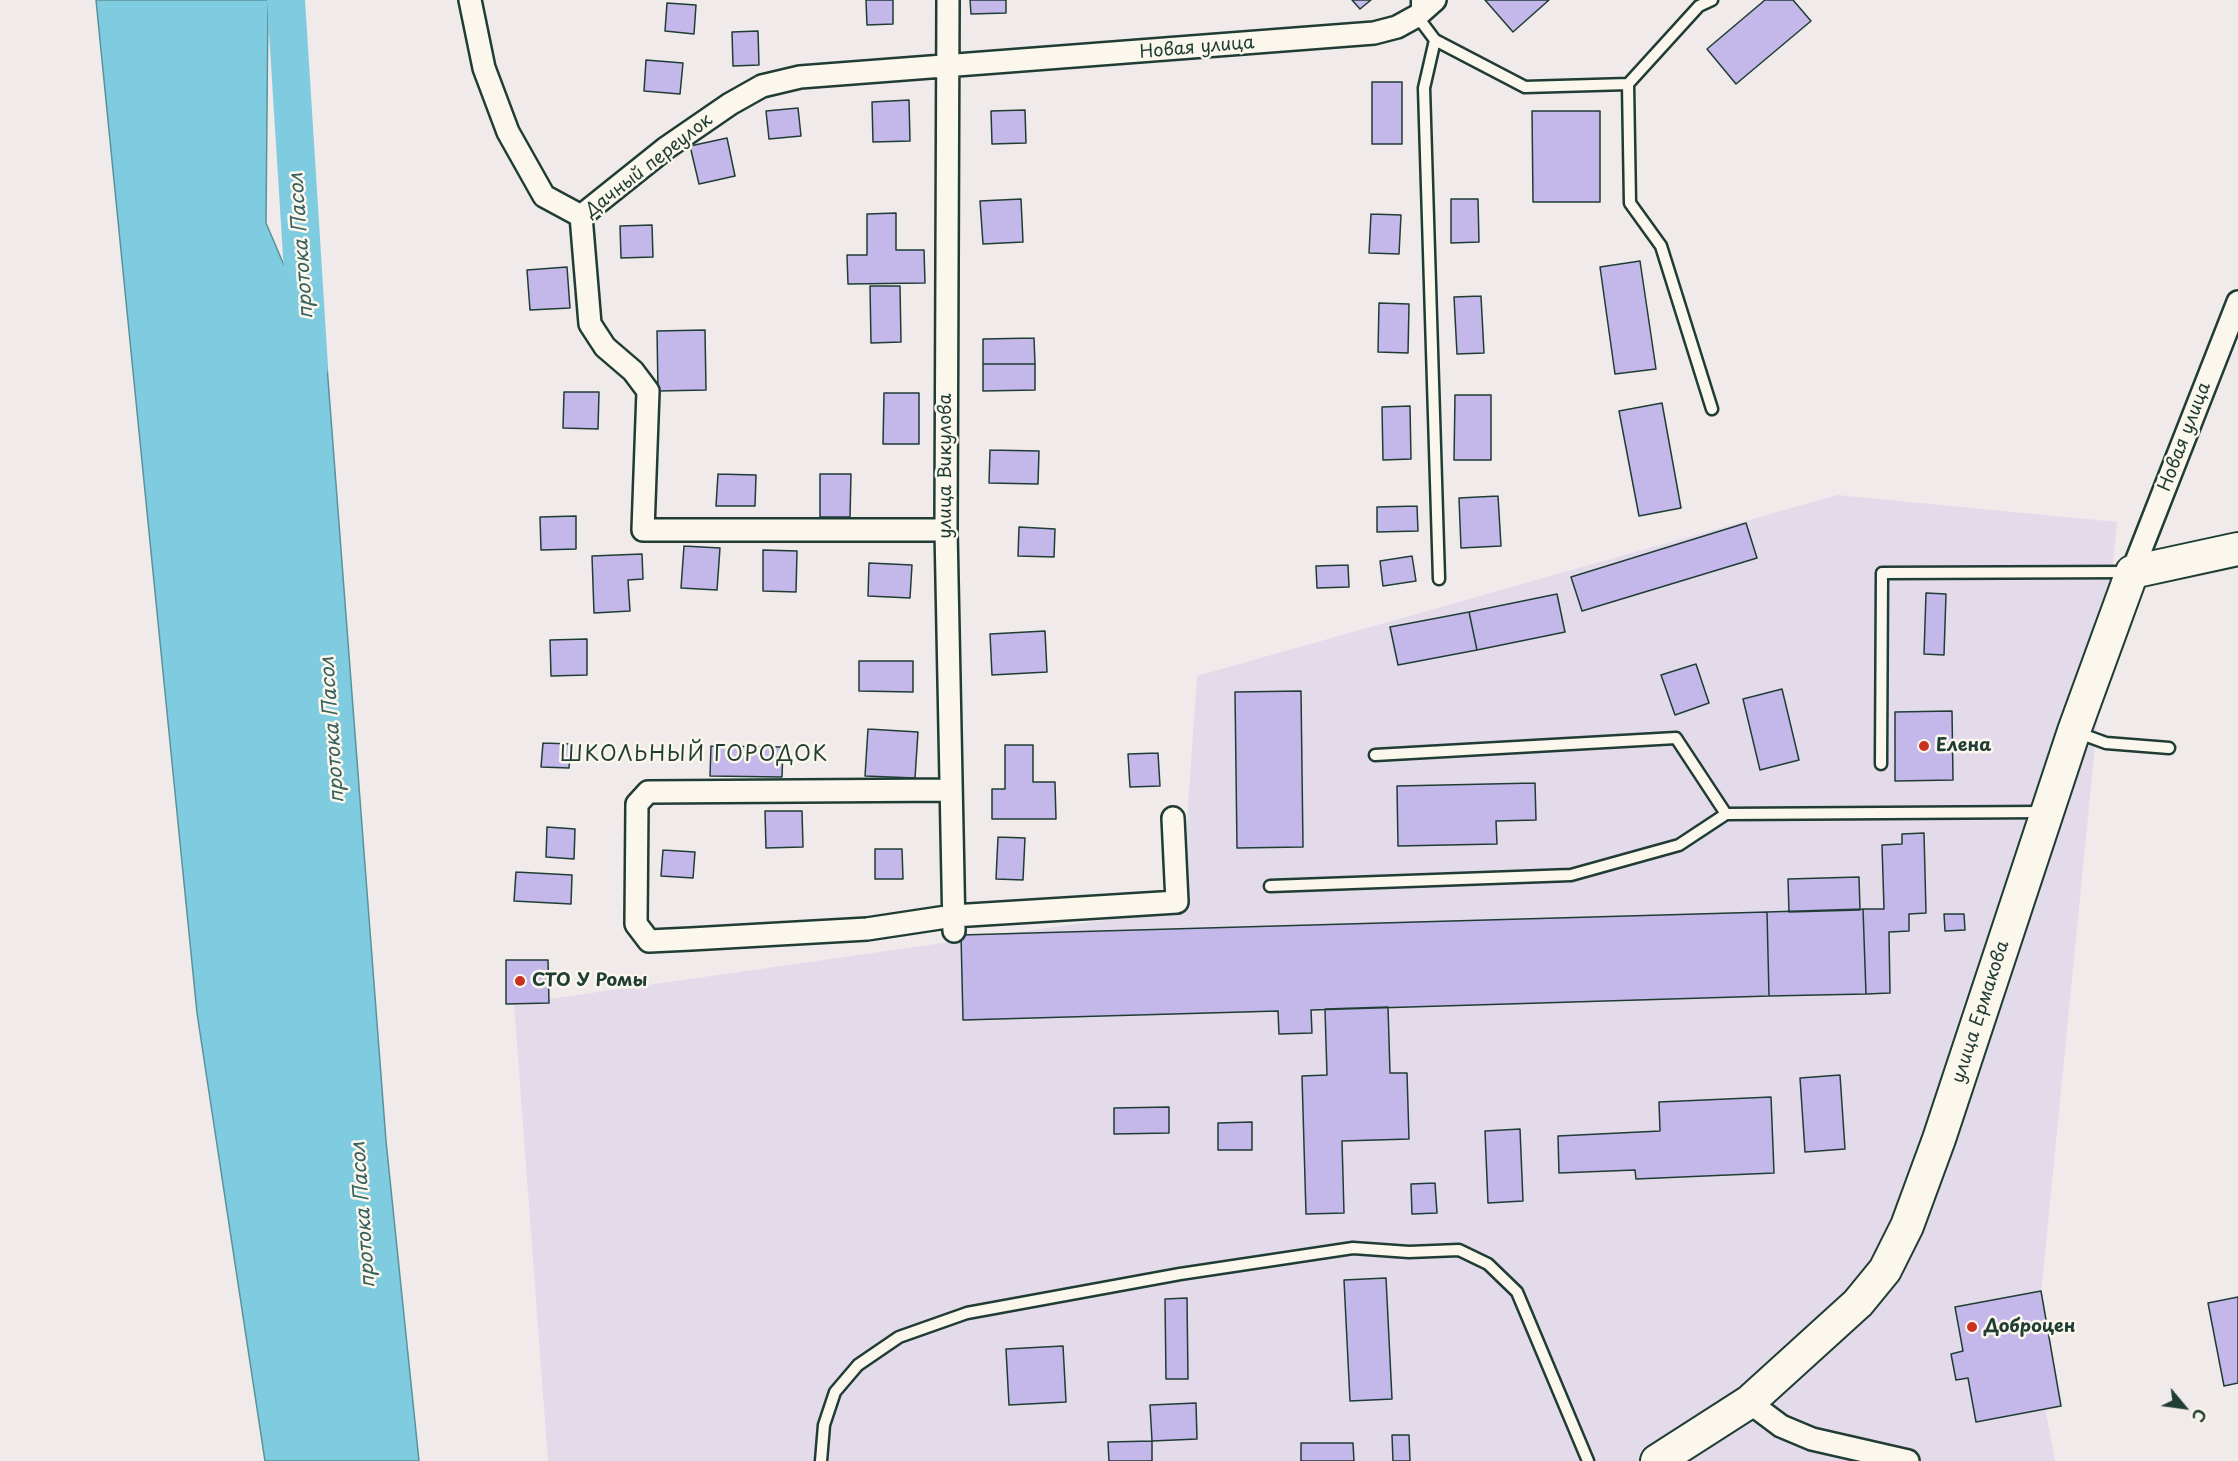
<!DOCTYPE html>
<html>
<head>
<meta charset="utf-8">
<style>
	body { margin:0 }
	#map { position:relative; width:2238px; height:1461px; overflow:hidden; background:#f0eaeb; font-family:"Playpen Sans",sans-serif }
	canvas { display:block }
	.north { position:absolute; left:2154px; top:1377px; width:60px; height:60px; -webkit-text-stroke:4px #fbf7ec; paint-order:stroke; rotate:119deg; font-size:16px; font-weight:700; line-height:24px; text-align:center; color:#1f3d34 }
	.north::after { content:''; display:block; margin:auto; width:21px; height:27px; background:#1f3d34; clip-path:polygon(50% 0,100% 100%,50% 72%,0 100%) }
</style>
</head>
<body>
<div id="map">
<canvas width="2238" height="1461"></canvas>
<div class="north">С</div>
</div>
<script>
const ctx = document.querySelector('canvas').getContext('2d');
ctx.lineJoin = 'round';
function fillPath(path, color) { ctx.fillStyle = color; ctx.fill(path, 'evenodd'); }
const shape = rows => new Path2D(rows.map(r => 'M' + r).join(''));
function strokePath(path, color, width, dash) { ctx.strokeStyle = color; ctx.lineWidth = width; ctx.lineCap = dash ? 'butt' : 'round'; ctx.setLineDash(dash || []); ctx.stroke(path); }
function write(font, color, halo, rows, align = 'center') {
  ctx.font = font + ' "Playpen Sans",sans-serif'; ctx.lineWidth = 5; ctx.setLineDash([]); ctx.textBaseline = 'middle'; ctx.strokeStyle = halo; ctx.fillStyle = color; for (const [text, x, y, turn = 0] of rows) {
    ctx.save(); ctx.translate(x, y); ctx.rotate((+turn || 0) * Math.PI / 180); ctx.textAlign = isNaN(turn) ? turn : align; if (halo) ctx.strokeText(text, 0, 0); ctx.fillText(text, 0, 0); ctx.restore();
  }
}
fillPath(shape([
	[1837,495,2117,522,2035,1355,2055,1461,548,1461,514,1004,1181,909,1197,676]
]), '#e3dbea');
const water = shape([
	[96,0,268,0,266,223,327,366,386,1141,419,1461,265,1461,197,1013,96,0]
]);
fillPath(water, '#7fcbdf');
strokePath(water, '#59929b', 1.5);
strokePath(shape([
	[286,0,309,367]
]), '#7fcbdf', 38);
const building = shape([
	[866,0,893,0,893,24,867,25,866,0],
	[970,0,1006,0,1006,13,971,14,970,0],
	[1352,0,1371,0,1360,9,1352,0],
	[1485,0,1549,0,1513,32,1485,0],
	[1765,0,1793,0,1811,21,1736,84,1707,49,1765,0],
	[667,3,696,5,694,34,665,31,667,3],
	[758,31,759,65,733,66,732,32,758,31],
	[646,60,683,63,680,94,644,91,646,60],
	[1372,82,1402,82,1402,144,1372,144,1372,82],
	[909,100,910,141,873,142,872,102,909,100],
	[798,108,801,136,769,139,766,111,798,108],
	[1025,110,1026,143,992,144,991,111,1025,110],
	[1532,111,1600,111,1600,202,1533,202,1532,111],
	[727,138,735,176,699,184,690,146,727,138],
	[1021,199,1023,242,983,244,980,201,1021,199],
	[1451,199,1478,199,1479,242,1451,243,1451,199],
	[896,213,896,250,924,250,925,283,848,284,847,255,867,255,867,214,896,213],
	[1371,214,1401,215,1399,254,1369,253,1371,214],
	[652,225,653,257,621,258,620,226,652,225],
	[1640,261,1656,369,1615,374,1600,267,1640,261],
	[567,267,570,308,530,310,527,270,567,267],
	[870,286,900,286,901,342,871,343,870,286],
	[1481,296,1484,353,1457,354,1454,297,1481,296],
	[1379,303,1409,304,1408,353,1378,352,1379,303],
	[705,330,706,390,658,391,657,331,705,330],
	[1034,338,1035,364,983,364,983,339,1034,338],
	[983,364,1035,364,1035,390,983,391,983,364],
	[564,392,599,392,598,429,563,428,564,392],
	[884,393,919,393,919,444,883,444,884,393],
	[1455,395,1491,395,1491,460,1454,460,1455,395],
	[1662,403,1681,508,1639,516,1619,411,1662,403],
	[1410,406,1411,459,1383,460,1382,407,1410,406],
	[990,450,1039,451,1038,484,989,483,990,450],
	[718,474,756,475,755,506,716,506,718,474],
	[820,474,851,474,850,517,820,517,820,474],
	[1498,496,1501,546,1461,548,1459,498,1498,496],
	[1417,506,1418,531,1377,532,1377,507,1417,506],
	[576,516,576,549,541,550,540,517,576,516],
	[1746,523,1757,558,1582,611,1571,577,1746,523],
	[1019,527,1055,529,1054,557,1018,556,1019,527],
	[684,546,720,548,717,590,681,588,684,546],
	[763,550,797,551,796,592,763,591,763,550],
	[642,554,643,579,628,580,630,611,594,613,592,556,642,554],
	[1412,556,1416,581,1383,586,1380,561,1412,556],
	[869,563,912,565,910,598,868,596,869,563],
	[1348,565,1349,587,1317,588,1316,566,1348,565],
	[1926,593,1946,594,1944,655,1924,654,1926,593],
	[1557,594,1565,632,1477,650,1469,612,1557,594],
	[1469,612,1477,650,1398,665,1390,627,1469,612],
	[1045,631,1047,672,992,675,990,634,1045,631],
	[587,639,587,675,551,676,550,640,587,639],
	[859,661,913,661,913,692,859,691,859,661],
	[1696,664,1709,703,1675,715,1661,675,1696,664],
	[1782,689,1799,760,1760,770,1743,699,1782,689],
	[1301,691,1303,847,1237,848,1235,692,1301,691],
	[1952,711,1953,780,1895,781,1895,712,1952,711],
	[868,729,918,732,915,778,865,776,868,729],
	[543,743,571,744,569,768,541,767,543,743],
	[1005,745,1033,745,1033,782,1055,782,1056,819,992,819,992,789,1005,789,1005,745],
	[711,746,783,747,782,777,710,776,711,746],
	[1158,753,1160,786,1130,787,1128,754,1158,753],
	[1535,783,1536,820,1496,821,1497,844,1398,846,1397,786,1535,783],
	[765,811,802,811,803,847,766,848,765,811],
	[547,827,575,829,574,859,546,857,547,827],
	[1924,833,1926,913,1909,914,1909,931,1889,932,1890,993,1866,994,1863,909,1884,909,1882,845,1902,844,1902,834,1924,833],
	[998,837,1025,838,1023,880,996,879,998,837],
	[875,849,902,849,903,879,875,879,875,849],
	[663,850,695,852,693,878,661,876,663,850],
	[516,872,572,875,571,904,514,901,516,872],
	[1859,877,1860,910,1789,912,1788,879,1859,877],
	[1863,909,1866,994,1769,996,1767,912,1863,909],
	[1767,912,1769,996,1311,1010,1312,1033,1279,1034,1278,1011,963,1020,961,935,1767,912],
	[1944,914,1964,914,1965,930,1945,931,1944,914],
	[506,960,548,960,549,1003,506,1004,506,960],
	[1388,1007,1390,1073,1407,1073,1409,1139,1342,1141,1344,1213,1306,1214,1302,1076,1327,1075,1325,1009,1388,1007],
	[1840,1075,1845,1149,1805,1152,1800,1078,1840,1075],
	[1771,1097,1774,1173,1636,1179,1635,1170,1559,1173,1558,1136,1660,1131,1659,1102,1771,1097],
	[1169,1107,1169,1133,1114,1134,1114,1108,1169,1107],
	[1252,1122,1252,1150,1218,1150,1218,1123,1252,1122],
	[1520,1129,1523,1201,1488,1203,1485,1131,1520,1129],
	[1435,1183,1437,1213,1412,1214,1411,1184,1435,1183],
	[1386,1278,1392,1399,1350,1401,1344,1280,1386,1278],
	[2041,1291,2061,1406,1976,1422,1968,1378,1956,1380,1951,1354,1963,1351,1955,1307,2041,1291],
	[2238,1297,2238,1383,2224,1386,2208,1303,2238,1297],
	[1187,1298,1188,1379,1166,1379,1165,1299,1187,1298],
	[1063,1346,1066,1402,1009,1405,1006,1349,1063,1346],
	[1196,1403,1197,1439,1152,1441,1150,1405,1196,1403],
	[1392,1435,1409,1435,1410,1461,1393,1461,1392,1435],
	[1152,1441,1152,1461,1109,1461,1108,1442,1152,1441],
	[1301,1443,1353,1443,1354,1461,1301,1461,1301,1443]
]);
fillPath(building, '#c4b7e9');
strokePath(building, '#1f3d34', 1.5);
const lane = shape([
	[1417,0,1417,16,1435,40,1424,88,1439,579],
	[1435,40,1525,87,1628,84,1699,6,1712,0],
	[1628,84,1630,203,1661,246,1712,409],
	[2076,732,2106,743,2169,748],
	[1375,755,1676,738,1726,814],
	[1881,764,1882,573,2128,572],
	[1270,886,1571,875,1679,845,1726,814,2043,812],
	[821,1461,824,1425,835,1392,858,1365,899,1337,967,1313,1180,1274,1353,1248,1409,1252,1459,1250,1488,1264,1517,1292,1588,1461]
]);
const street = shape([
	[470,0,484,68,508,132,544,196,581,216],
	[948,0,946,530,954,931],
	[946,530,643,530,648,391,633,371,605,347,590,324,581,216,666,148,730,104,762,86,800,77,1374,33,1397,27,1417,16,1435,0],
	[2132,572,2238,302],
	[951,790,648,792,637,804,636,924,649,941,691,939,867,929,953,916,1177,902,1173,818],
	[1749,1402,1781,1426,1812,1439,1908,1461]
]);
const secondary = shape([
	[1657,1461,1749,1402,1858,1303,1885,1270,1907,1226,1939,1139,2074,731,2132,572,2238,549]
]);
strokePath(lane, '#1f3d34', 15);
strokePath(street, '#1f3d34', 26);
strokePath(secondary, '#1f3d34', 36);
strokePath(lane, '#fbf7ec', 10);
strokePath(street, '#fbf7ec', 21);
strokePath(secondary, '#fbf7ec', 32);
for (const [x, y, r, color] of [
	[1924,746,6,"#c8321e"],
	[520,981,6,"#c8321e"],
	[1972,1327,6,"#c8321e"]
]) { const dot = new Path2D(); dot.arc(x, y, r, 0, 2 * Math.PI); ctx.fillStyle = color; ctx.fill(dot); strokePath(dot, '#fbf7ec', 2); }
write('18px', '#1f3d34', '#fbf7ec', [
	["Новая улица",1197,48,-5],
	["Дачный переулок",649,166,-38],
	["Новая улица",2185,437,-69],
	["улица Викулова",946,466,-90],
	["улица Ермакова",1981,1012,-72]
]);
write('bold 18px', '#1f3d34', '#fbf7ec', [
	["Елена",1936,746],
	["СТО У Ромы",532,981],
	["Доброцен",1984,1327]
], 'left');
write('italic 20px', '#37605f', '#fbf7ec', [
	["протока Пасол",302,246,-94],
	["протока Пасол",333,730,-94],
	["протока Пасол",364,1215,-94]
]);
ctx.letterSpacing = '1.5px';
write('21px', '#1f3d34', '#fbf7ec', [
	["ШКОЛЬНЫЙ ГОРОДОК",694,755]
]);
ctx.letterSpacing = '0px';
</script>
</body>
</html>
